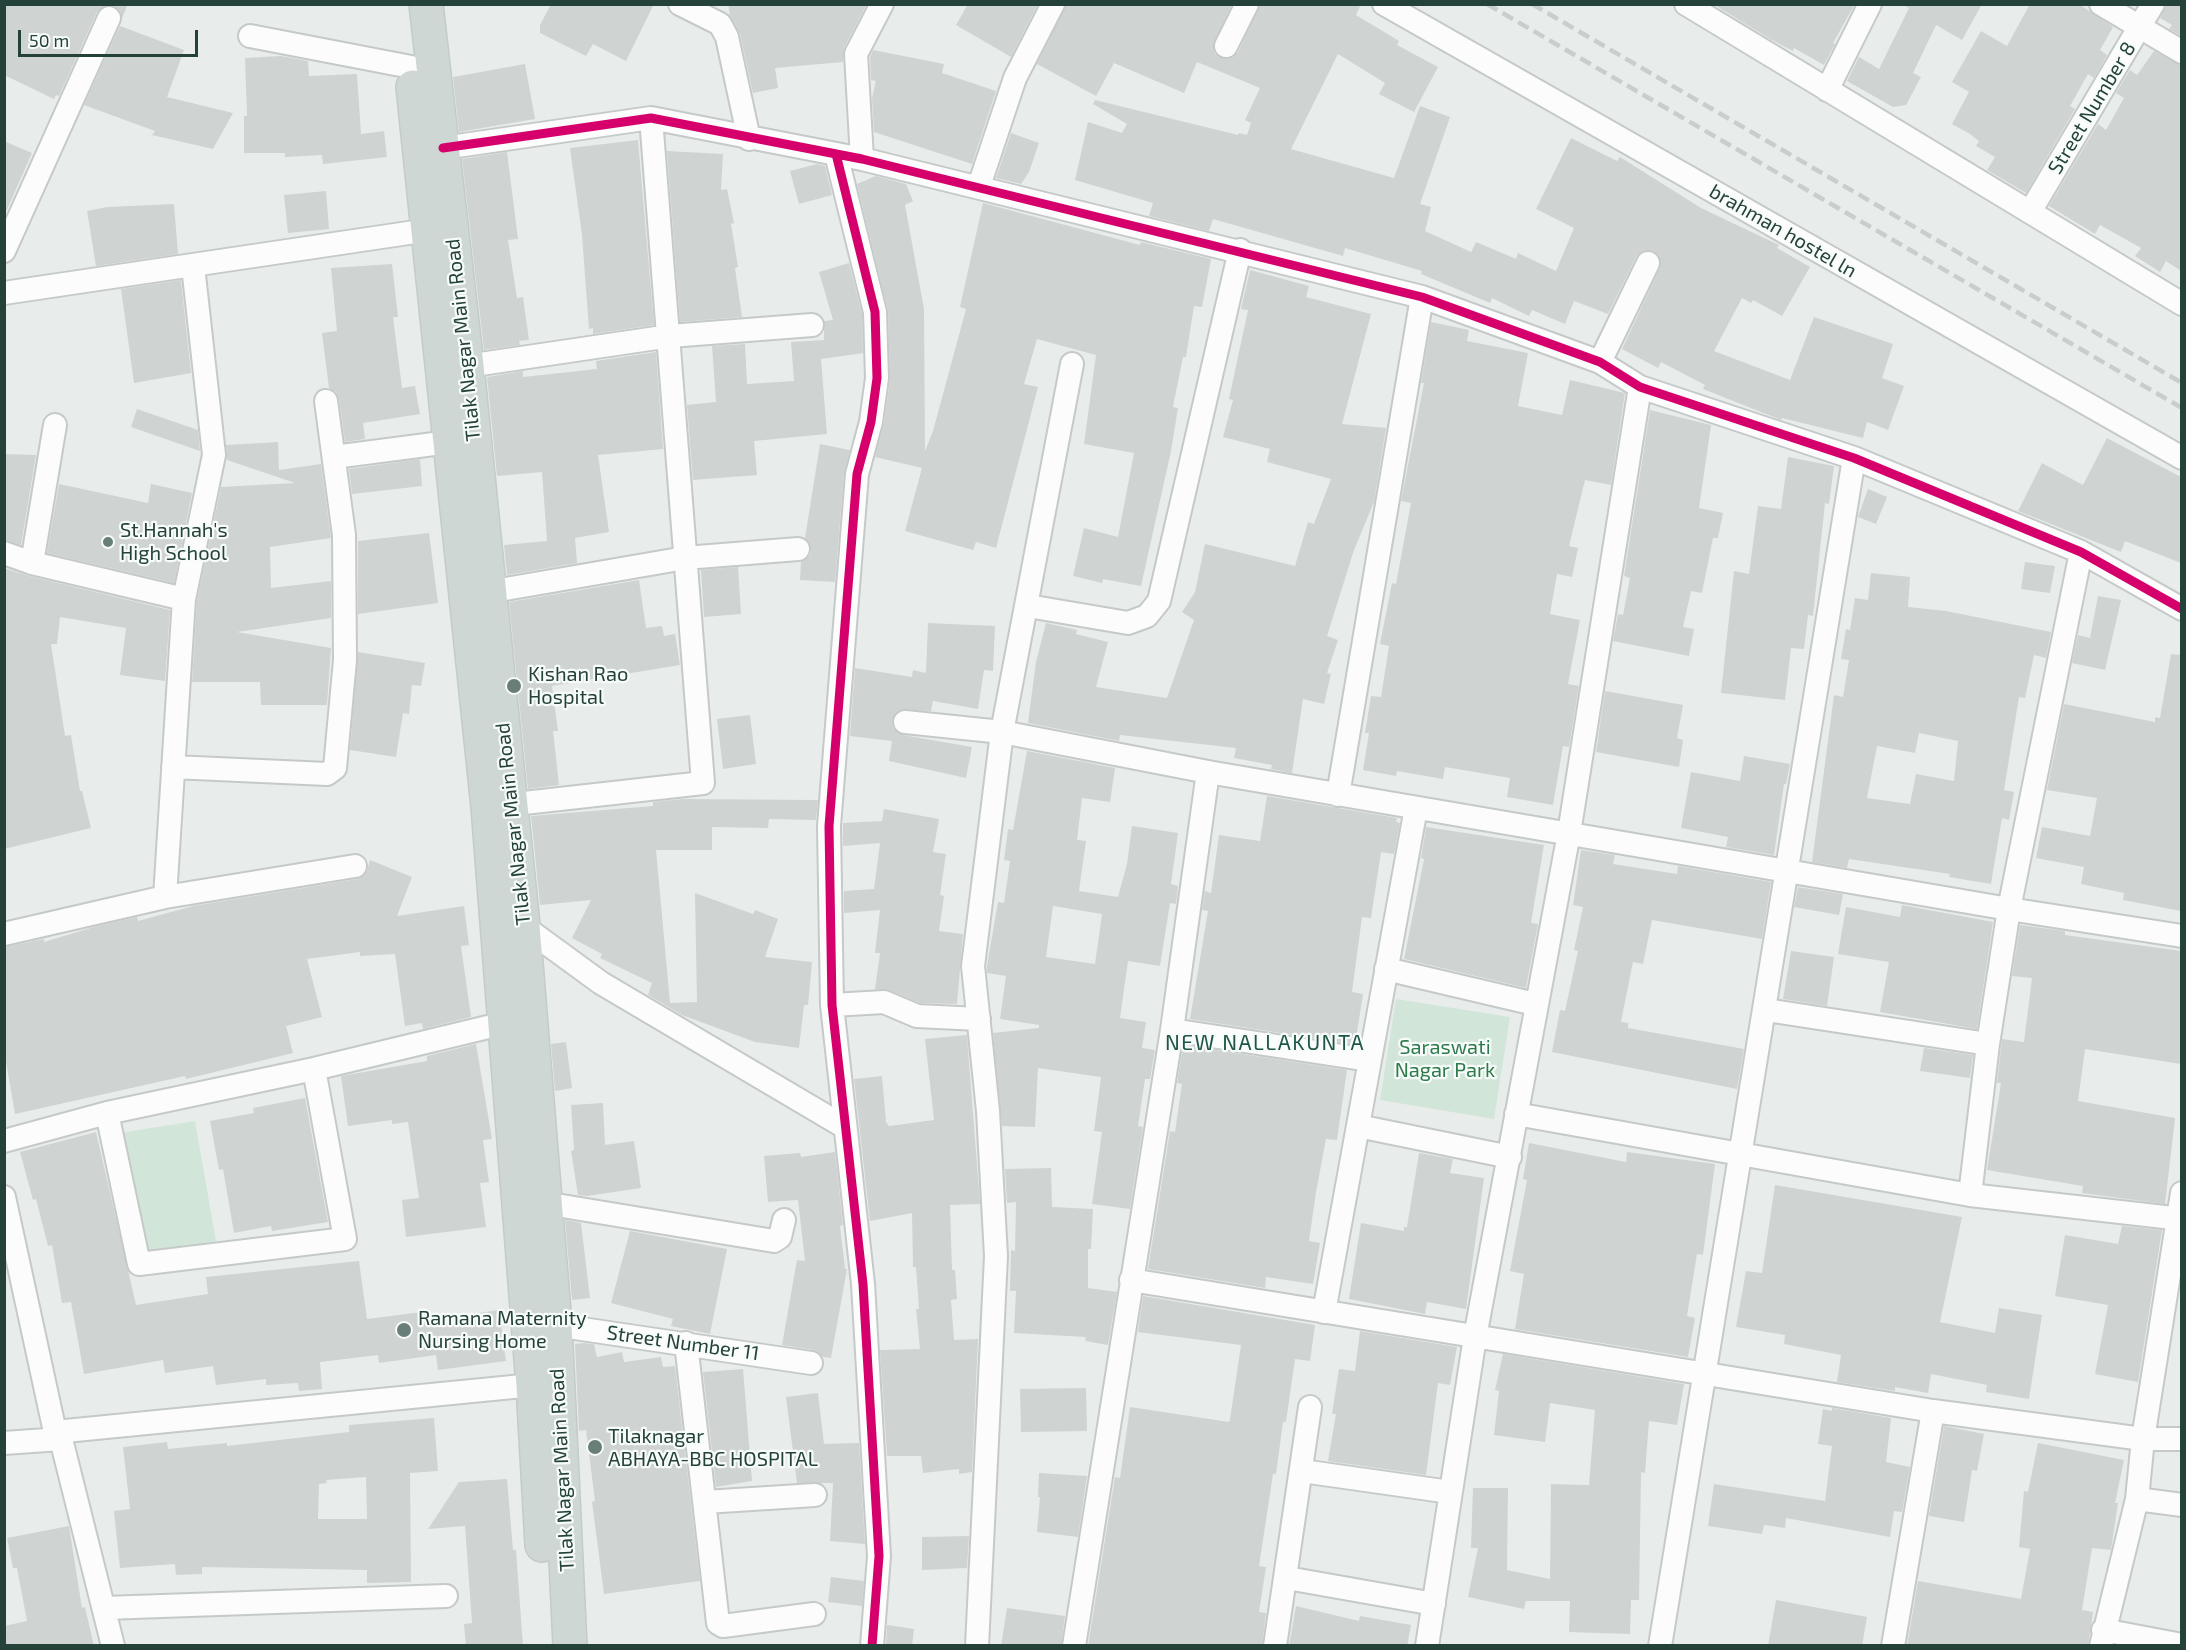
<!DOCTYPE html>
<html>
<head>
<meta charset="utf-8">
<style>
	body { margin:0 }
	#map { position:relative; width:2186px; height:1650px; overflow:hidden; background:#e8edeb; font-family:"Exo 2",sans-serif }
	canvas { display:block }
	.frame { position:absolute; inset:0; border:6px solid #24423a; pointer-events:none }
	.scale { position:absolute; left:18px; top:30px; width:180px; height:27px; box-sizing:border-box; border:3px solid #24423a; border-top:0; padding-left:8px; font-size:18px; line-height:21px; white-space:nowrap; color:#24423a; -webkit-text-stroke:4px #f7fbf9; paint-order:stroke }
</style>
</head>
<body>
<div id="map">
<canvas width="2186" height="1650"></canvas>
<div class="frame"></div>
<div class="scale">50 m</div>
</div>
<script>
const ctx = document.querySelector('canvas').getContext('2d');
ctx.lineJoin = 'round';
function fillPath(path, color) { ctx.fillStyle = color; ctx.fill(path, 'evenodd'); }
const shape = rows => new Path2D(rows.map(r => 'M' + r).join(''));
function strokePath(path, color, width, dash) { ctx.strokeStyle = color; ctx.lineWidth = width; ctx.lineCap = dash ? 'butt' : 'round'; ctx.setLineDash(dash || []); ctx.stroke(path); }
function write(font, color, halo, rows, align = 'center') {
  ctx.font = font + ' "Exo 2",sans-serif'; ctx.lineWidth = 4.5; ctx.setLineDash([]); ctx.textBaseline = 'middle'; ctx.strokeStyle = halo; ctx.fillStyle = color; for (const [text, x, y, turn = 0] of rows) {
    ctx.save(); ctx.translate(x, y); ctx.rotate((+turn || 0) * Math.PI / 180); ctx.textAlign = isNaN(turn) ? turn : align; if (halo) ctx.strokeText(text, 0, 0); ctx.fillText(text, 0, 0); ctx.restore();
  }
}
fillPath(shape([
	[1396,999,1510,1017,1494,1119,1380,1100],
	[195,1121,216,1241,143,1254,119,1133]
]), '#d1e6d8');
fillPath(shape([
	[4,4,128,4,122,18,120,11,114,6,107,5,97,12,59,96,56,95,54,99,4,75],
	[551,4,654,4,626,61,593,44,586,56,540,33,540,25],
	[728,4,867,4,844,48,843,62,775,68,778,88,753,93,740,34,730,15],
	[968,4,1038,4,1011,57,956,25],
	[1066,4,1232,4,1213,46,1215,54,1226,59,1238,52,1260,4,1361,4,1356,15,1399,41,1397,45,1438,67,1414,112,1379,94,1385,83,1338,54,1291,149,1394,178,1420,106,1450,117,1420,204,1431,207,1425,231,1471,252,1476,242,1516,259,1518,253,1556,271,1574,228,1536,209,1571,138,1617,161,1620,157,1701,208,1779,245,1777,248,1810,267,1782,316,1753,300,1751,303,1742,298,1714,351,1790,380,1814,317,1893,344,1882,378,1904,386,1888,430,1867,422,1863,438,1782,418,1781,420,1703,389,1705,385,1661,362,1658,368,1622,349,1660,268,1659,256,1653,251,1641,252,1636,257,1608,314,1574,301,1565,324,1532,310,1529,316,1492,298,1490,303,1421,274,1422,271,1345,248,1343,256,1213,219,1209,231,1149,216,1153,203,1075,180,1088,122,1122,133,1127,124,1093,104,1095,100,1238,135,1239,133,1247,135,1251,123,1245,120,1260,88,1197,62,1184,93,1114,63,1096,96,1037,64],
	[1713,4,1855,4,1833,43,1835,44,1824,65,1794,48,1793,51,1770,39],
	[1902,4,1982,4,1962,40,1936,25,1913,73,1921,77,1906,105,1893,107,1847,81,1859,57,1879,69,1909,8],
	[2030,4,2079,4,2113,27,2100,50,2107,55,2094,78,2088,74,2070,106,2075,109,2026,193,1987,170,1995,157,1976,146,1979,141,1970,134,1952,124,1969,92,1952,82,1981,31,2007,46],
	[2167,4,2181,4,2181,36,2169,29,2172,25,2160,18],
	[120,26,184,50,167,97,233,113,213,149,152,135,155,131,84,105],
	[873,50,944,64,942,73,996,91,972,164,874,132,872,98,876,81,871,80,870,57],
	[2154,51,2181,65,2181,271,2166,261,2160,272,2135,256,2141,248,2100,225,2095,234,2049,206,2098,124,2106,130,2124,98,2116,93,2130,70,2137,75],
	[281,56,308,61,309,76,357,74,361,134,384,131,387,157,323,164,322,155,285,157,285,153,244,153,244,116,247,116,245,58],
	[525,64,535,119,459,132,453,77],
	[1011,133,1039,143,1029,172,1021,184,996,178],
	[638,140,654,325,593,334,593,328,589,329,582,235,570,148],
	[4,141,32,153,5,214,4,214],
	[667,151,723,154,721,190,727,189,734,223,731,224,738,267,735,268,742,317,680,322],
	[507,152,518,239,508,240,517,298,523,297,529,340,519,341,520,345,484,350,462,159],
	[817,164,825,166,832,195,799,204,790,171],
	[876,176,906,184,913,201,905,205,924,309,925,451,933,431,966,309,960,307,983,203,1140,245,1141,242,1211,259,1202,307,1194,306,1186,357,1183,357,1173,407,1178,408,1171,451,1141,586,1103,579,1102,583,1073,576,1084,528,1118,537,1134,453,1084,444,1096,355,1037,339,1024,384,1038,387,996,548,976,542,973,550,905,531,922,468,875,457,884,424,890,380,888,311,857,184],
	[326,191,329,229,288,233,284,195],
	[174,204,178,254,96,266,87,211,107,207],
	[849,263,862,314,863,353,821,359,827,434,754,441,757,475,693,480,687,405,716,402,712,346,745,344,747,384,794,381,791,342,824,340,824,321,833,320,819,272],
	[392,264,398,317,393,317,402,388,415,386,420,414,363,423,365,439,345,442,339,399,336,392,329,388,322,333,337,331,331,268],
	[1250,270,1309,286,1306,297,1371,314,1342,424,1386,428,1374,502,1354,550,1327,636,1338,640,1327,673,1331,674,1324,704,1303,699,1292,773,1271,769,1272,765,1234,758,1236,748,1120,735,1119,741,1028,723,1036,662,1046,623,1077,630,1076,634,1108,642,1096,687,1167,698,1194,620,1182,612,1195,592,1205,544,1295,566,1308,522,1314,524,1331,479,1267,462,1270,449,1223,437,1233,400,1229,399,1248,310,1241,309],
	[181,280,191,373,134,383,121,289],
	[1431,322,1469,330,1467,341,1528,353,1518,406,1562,415,1570,380,1625,393,1611,485,1585,480,1569,546,1578,548,1572,577,1557,574,1550,614,1580,620,1568,684,1579,686,1569,747,1563,746,1553,805,1507,797,1510,778,1445,767,1443,779,1397,771,1396,776,1363,770,1369,733,1365,733,1371,696,1381,697,1389,646,1380,644,1392,583,1396,584,1411,503,1401,501,1424,383,1421,383],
	[656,352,663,449,598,455,609,532,575,538,577,563,507,575,504,545,547,541,542,472,497,476,487,377,523,371,523,377,597,369,596,361],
	[137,409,198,430,200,451,131,427],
	[1650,410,1711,425,1699,508,1723,513,1718,538,1713,538,1702,593,1691,591,1683,627,1694,629,1689,656,1613,641,1618,614,1623,615,1630,578,1624,576],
	[2107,438,2181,477,2181,563,2125,541,2121,552,2018,511,2042,463,2083,485],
	[278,442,279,470,321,464,331,538,270,547,271,588,331,581,331,618,237,632,331,648,327,705,261,705,260,682,192,682,197,601,221,487,295,483,227,460,226,445],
	[820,444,850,450,844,473,835,582,800,580,801,562,810,555,811,549,805,538],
	[4,454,36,455,21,545,4,540],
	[1788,457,1834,466,1829,504,1825,503,1813,616,1808,615,1804,649,1791,648,1785,700,1721,693,1734,571,1749,574,1758,506,1781,509],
	[420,459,422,486,352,494,349,469],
	[59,484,148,503,151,484,192,493,174,583,47,553],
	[1868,489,1887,497,1876,524,1858,517],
	[429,533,438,603,358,614,358,541],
	[2025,562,2055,566,2050,593,2021,589],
	[738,567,741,614,704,617,701,570],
	[4,568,29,576,170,610,165,681,120,675,126,628,60,617,57,644,51,644,65,736,71,735,80,791,82,791,91,828,4,849],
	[1871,573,1910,577,1908,607,1946,611,2051,632,2046,658,2034,655,2025,698,2019,697,2004,790,2014,792,2009,820,2002,818,1991,884,1949,877,1950,874,1849,859,1847,868,1812,862,1834,695,1843,697,1849,660,1841,659,1846,629,1850,630,1855,598,1868,600],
	[1919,733,1958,741,1954,781,1916,774,1910,804,1867,798,1877,746,1915,753],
	[639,580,646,628,662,626,664,636,675,634,680,665,552,686,558,731,553,731,559,785,528,789,509,602],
	[2098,596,2121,600,2105,670,2072,663,2078,635,2090,638],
	[928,623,995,626,993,671,984,670,978,709,933,701,931,711,900,710,892,720,893,728,903,735,972,747,966,778,889,761,892,741,850,736,855,668,912,677,913,670,926,673],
	[358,652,425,663,421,686,412,685,409,714,403,713,396,757,350,750],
	[2171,654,2181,655,2181,911,2123,900,2124,893,2081,884,2084,867,2036,858,2042,827,2090,836,2097,798,2047,790,2064,704,2155,722,2155,717,2160,718],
	[1605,691,1683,705,1677,738,1683,740,1679,767,1596,752],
	[750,715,756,764,723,769,717,719],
	[1027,751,1115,768,1110,802,1082,798,1077,840,1086,841,1079,891,1118,897,1127,864,1132,826,1178,833,1171,884,1178,886,1176,904,1170,903,1160,966,1128,961,1120,1018,1146,1022,1142,1048,1155,1050,1150,1079,1145,1079,1138,1126,1143,1127,1130,1209,1092,1204,1102,1132,1094,1131,1101,1077,1038,1068,1035,1127,1002,1126,993,1033,1039,1028,1039,1025,1000,1019,1006,976,987,973,987,966,998,902,1004,903,1010,861,1004,860,1008,829,1013,830],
	[1053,906,1102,914,1095,964,1046,957],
	[1744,756,1790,764,1786,784,1784,784,1774,855,1726,847,1728,837,1681,828,1691,772,1740,781],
	[1267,796,1397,818,1396,822,1400,823,1394,854,1381,852,1371,918,1362,917,1352,992,1363,994,1356,1039,1352,1038,1351,1044,1190,1019,1208,911,1202,910,1205,891,1211,893,1219,835,1260,841],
	[682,799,818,800,816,820,769,819,768,828,712,827,712,850,656,850,670,1003,697,1002,695,893,753,914,755,910,778,919,765,957,812,962,808,1005,804,1005,799,1048,755,1042,682,1015,648,995,652,983,600,958,602,954,572,938,591,900,540,905,531,816,653,806,653,802],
	[884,809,939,819,933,852,946,854,940,895,944,896,939,931,963,934,957,1004,920,1003,889,990,875,989,880,953,875,953,880,910,844,913,844,891,874,889,880,843,843,846,843,823,882,821],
	[1426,827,1544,845,1531,923,1538,924,1526,988,1404,959,1424,859,1421,858],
	[1581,850,1615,855,1613,864,1677,874,1678,866,1771,882,1762,939,1652,920,1643,964,1633,962,1621,1022,1628,1023,1628,1028,1744,1049,1737,1089,1552,1052,1560,1010,1565,1011,1578,951,1574,950,1583,907,1573,905],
	[370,860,412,877,397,916,464,906,469,945,461,946,471,1017,423,1029,422,1023,405,1026,395,954,360,956,360,952,307,959,322,1017,286,1026,293,1053,186,1079,185,1076,15,1114,4,1050,4,947,44,939,44,942,97,926,137,917,138,921,193,906,357,879,367,871],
	[1798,887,1843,894,1839,915,1794,907],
	[1902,905,1993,922,1977,1029,1880,1012,1889,962,1838,954,1846,907,1900,917],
	[2020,925,2065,931,2065,935,2181,951,2181,1064,2085,1049,2078,1101,2175,1118,2165,1204,2082,1193,2083,1186,1987,1170,2001,1083,1997,1083,2002,1039,2024,1042,2032,978,2012,976],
	[1791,951,1834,957,1827,1006,1783,999],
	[967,1035,980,1204,950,1205,952,1270,955,1270,957,1299,951,1300,954,1340,978,1339,972,1472,959,1474,959,1469,923,1473,921,1456,887,1456,880,1350,920,1349,916,1309,919,1309,916,1267,913,1267,912,1213,870,1221,854,1079,882,1076,886,1122,889,1126,934,1120,925,1039],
	[566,1042,572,1088,555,1091,551,1044],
	[476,1044,492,1139,483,1140,489,1182,480,1183,486,1227,406,1237,402,1200,419,1198,408,1122,392,1124,392,1120,348,1126,341,1076,427,1061,427,1056],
	[1183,1045,1347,1070,1337,1140,1326,1139,1316,1192,1309,1241,1320,1243,1313,1284,1266,1277,1265,1288,1148,1269,1170,1131,1175,1132,1182,1084,1177,1083],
	[1924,1048,1973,1055,1970,1078,1920,1071],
	[305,1098,328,1222,272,1231,271,1226,234,1233,223,1169,219,1170,210,1121,254,1113,253,1108],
	[603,1103,605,1145,634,1141,641,1188,587,1196,578,1195,571,1151,574,1150,571,1105],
	[96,1132,136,1305,208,1294,206,1277,359,1261,367,1319,422,1312,423,1321,499,1310,506,1361,438,1370,436,1355,379,1363,378,1355,320,1362,322,1389,299,1391,298,1383,266,1385,266,1379,216,1385,213,1366,165,1373,163,1360,84,1374,71,1302,62,1303,52,1245,48,1246,36,1199,33,1200,20,1152],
	[1529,1143,1626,1162,1627,1152,1715,1164,1703,1255,1697,1254,1687,1316,1695,1318,1688,1357,1515,1329,1524,1274,1510,1271,1527,1180,1523,1179],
	[835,1152,843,1225,840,1226,845,1269,847,1269,831,1358,823,1357,813,1350,782,1345,797,1260,805,1261,798,1200,768,1202,764,1156,800,1153,801,1157],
	[1419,1153,1453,1159,1450,1173,1484,1178,1466,1309,1427,1302,1425,1314,1349,1299,1361,1223,1404,1231,1404,1227,1407,1227],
	[1051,1168,1052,1207,1093,1209,1091,1249,1088,1249,1088,1288,1117,1292,1108,1345,1085,1341,1086,1337,1014,1333,1016,1291,1010,1291,1011,1250,1015,1251,1016,1202,1007,1203,1005,1169],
	[1775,1185,1962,1217,1940,1322,1995,1333,1999,1308,2042,1315,2029,1399,1986,1392,1987,1385,1931,1374,1928,1393,1895,1387,1895,1391,1837,1382,1841,1355,1784,1344,1785,1335,1736,1327,1746,1271,1762,1273],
	[565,1220,581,1223,590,1298,572,1300],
	[2122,1226,2162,1230,2138,1382,2095,1374,2108,1305,2055,1296,2065,1235,2118,1244],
	[630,1231,727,1249,710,1334,671,1326,673,1319,611,1303],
	[1143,1296,1315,1325,1310,1361,1295,1359,1286,1422,1283,1422,1276,1474,1273,1474,1259,1566,1266,1567,1259,1612,1266,1613,1262,1646,1088,1646,1115,1477,1120,1478,1130,1407,1229,1422,1230,1419,1241,1345,1138,1332],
	[1360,1331,1457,1347,1450,1385,1438,1383,1426,1475,1328,1461,1336,1414,1332,1414,1339,1369,1355,1371],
	[584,1343,594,1344,597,1357,622,1352,624,1362,661,1357,663,1367,675,1366,700,1581,604,1594,592,1502,595,1501,586,1430,579,1431,575,1344],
	[1503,1354,1684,1384,1677,1425,1649,1421,1645,1473,1641,1472,1639,1600,1631,1600,1630,1634,1569,1632,1570,1601,1526,1601,1524,1609,1468,1597,1478,1548,1471,1548,1473,1488,1508,1488,1507,1570,1550,1579,1551,1484,1589,1485,1595,1410,1550,1403,1545,1442,1494,1435,1499,1391,1495,1390],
	[743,1369,752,1481,716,1487,703,1372],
	[1086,1388,1087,1431,1021,1432,1020,1389],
	[818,1393,824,1444,859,1443,865,1544,830,1541,833,1483,797,1483,786,1397],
	[1832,1408,1891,1418,1886,1462,1910,1467,1902,1512,1894,1511,1890,1537,1786,1518,1785,1528,1764,1525,1762,1534,1708,1526,1714,1484,1825,1501,1832,1446,1818,1444,1823,1409,1832,1411],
	[434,1418,438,1471,410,1473,411,1582,367,1583,367,1570,202,1567,202,1574,176,1575,175,1564,120,1568,114,1511,130,1509,123,1447,167,1442,168,1449,227,1443,227,1446,349,1432,349,1425],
	[366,1477,367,1519,318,1519,319,1484,327,1483,326,1480],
	[1944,1426,1984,1434,1977,1471,1972,1470,1964,1522,1929,1516],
	[2038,1443,2124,1460,2115,1503,2118,1503,2111,1550,2092,1548,2082,1610,2093,1612,2088,1646,1907,1646,1918,1581,2021,1599,2030,1549,2019,1547,2024,1491,2028,1492],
	[1039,1473,1087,1476,1078,1537,1037,1532,1040,1497,1038,1497],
	[507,1479,513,1550,516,1550,523,1646,466,1646,464,1624,472,1623,465,1526,428,1529,459,1482],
	[69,1526,82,1608,85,1607,94,1646,4,1646,4,1626,27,1621,17,1568,13,1568,7,1538],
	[969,1536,967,1568,922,1570,922,1537],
	[831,1577,864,1581,862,1606,828,1602],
	[1776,1600,1867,1617,1862,1646,1768,1646],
	[1296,1606,1359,1621,1360,1616,1411,1625,1407,1646,1289,1646],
	[1007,1608,1065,1616,1061,1646,1001,1646],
	[887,1625,914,1629,912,1646,886,1646]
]), '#cfd4d2');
const street = shape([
	[680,4,720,24,727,37,749,139],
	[1384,4,2182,458],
	[1686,4,2182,304],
	[2101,4,2182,52],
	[250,36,411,67],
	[1226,46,1247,4],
	[1827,90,1870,4],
	[443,148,651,118,862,159,1422,297,1600,362,1640,387,1854,458,2081,552,2182,609],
	[836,154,875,312,877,378,871,422,857,474,829,826,832,1005,863,1284,879,1556,872,1646],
	[862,159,856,54,882,4],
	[979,186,1015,78,1053,4],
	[2030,212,2153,4],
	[4,251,109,18],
	[4,293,442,228],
	[1600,362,1648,263],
	[467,366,670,336,812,325],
	[334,457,449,442],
	[4,553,32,563,184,599],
	[32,563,55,425],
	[488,592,685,558,798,549],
	[1028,606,1128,623,1147,616,1159,601,1240,250],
	[905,722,1002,732,1208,772,2009,909,2182,936],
	[173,767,327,774,335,768,345,660,344,535,326,401],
	[1338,795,1422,297],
	[497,806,703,783,651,118],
	[165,897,184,599,214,455,193,266],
	[523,926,601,983,843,1126],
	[4,934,165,897,355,866],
	[1386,969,1535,1004],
	[832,1005,884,1002,917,1016,979,1019],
	[1766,1010,1988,1044],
	[1172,1030,1369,1060],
	[107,1113,139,1264,345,1239,314,1069],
	[1516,1114,1970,1195,2182,1219],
	[1358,1126,1510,1157],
	[4,1141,107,1113,314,1069,517,1020],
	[1970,1195,1988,1044,2009,909,2081,552],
	[4,1197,55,1432,61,1439,113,1646],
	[544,1203,774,1241,780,1237,784,1220],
	[1131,1280,1933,1411,2143,1439,2182,1439],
	[1324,1312,1416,808],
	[555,1325,811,1363],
	[686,1343,718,1623,723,1626,814,1614],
	[55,1432,533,1385],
	[4,1443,61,1439],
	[1302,1471,1450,1492],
	[2137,1499,2182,1505],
	[705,1502,815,1495],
	[1287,1578,1434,1604],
	[105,1608,446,1596],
	[2103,1630,2182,1645],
	[977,1646,996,1256,988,1111,973,966,1002,732,1072,364],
	[1074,1646,1172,1030,1208,772],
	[1275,1646,1310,1407],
	[1427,1646,1475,1337,1569,833,1640,387],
	[1660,1646,1854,458],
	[1893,1646,1933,1411],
	[2101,1646,2137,1499,2143,1439,2182,1193]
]);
const primary = shape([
	[426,4,467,366,523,926,555,1325,570,1646],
	[413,87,488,807,533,1385,542,1545]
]);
strokePath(street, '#c5cac8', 26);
strokePath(primary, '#c3ccc9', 36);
strokePath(street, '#fcfcfc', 22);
strokePath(primary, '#cfd7d5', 33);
strokePath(shape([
	[1487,4,2182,408],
	[1532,4,2182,383]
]), '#c9cdcc', 4.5, [12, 6]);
strokePath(shape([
	[443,148,651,118,862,159,1422,297,1600,362,1640,387,1854,458,2081,552,2182,609],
	[836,154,875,312,877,378,871,422,857,474,829,826,832,1005,863,1284,879,1556,872,1646]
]), '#d6006c', 9);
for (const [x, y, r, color] of [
	[108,542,6,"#697e78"],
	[514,686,8,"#697e78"],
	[404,1330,8,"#697e78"],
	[595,1447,8,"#697e78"]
]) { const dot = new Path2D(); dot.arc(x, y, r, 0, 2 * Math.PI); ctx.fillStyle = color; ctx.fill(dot); strokePath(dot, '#f7fbf9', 2); }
write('20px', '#24423a', '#f7fbf9', [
	["Street Number 8",2092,108,-59],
	["brahman hostel ln",1783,231,30],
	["Tilak Nagar Main Road",463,340,-96],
	["Tilak Nagar Main Road",513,824,-96],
	["Street Number 11",683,1343,8],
	["Tilak Nagar Main Road",562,1470,-93]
]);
write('20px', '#24423a', '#f7fbf9', [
	["St.Hannah's",120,530],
	["High School",120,553],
	["Kishan Rao",528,674],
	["Hospital",528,697],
	["Ramana Maternity",418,1318],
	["Nursing Home",418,1341],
	["Tilaknagar",608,1436],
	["ABHAYA-BBC HOSPITAL",608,1459]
], 'left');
write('20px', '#2d7a4b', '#f7fbf9', [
	["Saraswati",1445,1047],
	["Nagar Park",1445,1070]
]);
ctx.letterSpacing = '1.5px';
write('21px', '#1f5548', '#f7fbf9', [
	["NEW NALLAKUNTA",1265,1043]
]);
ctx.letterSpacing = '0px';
</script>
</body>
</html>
